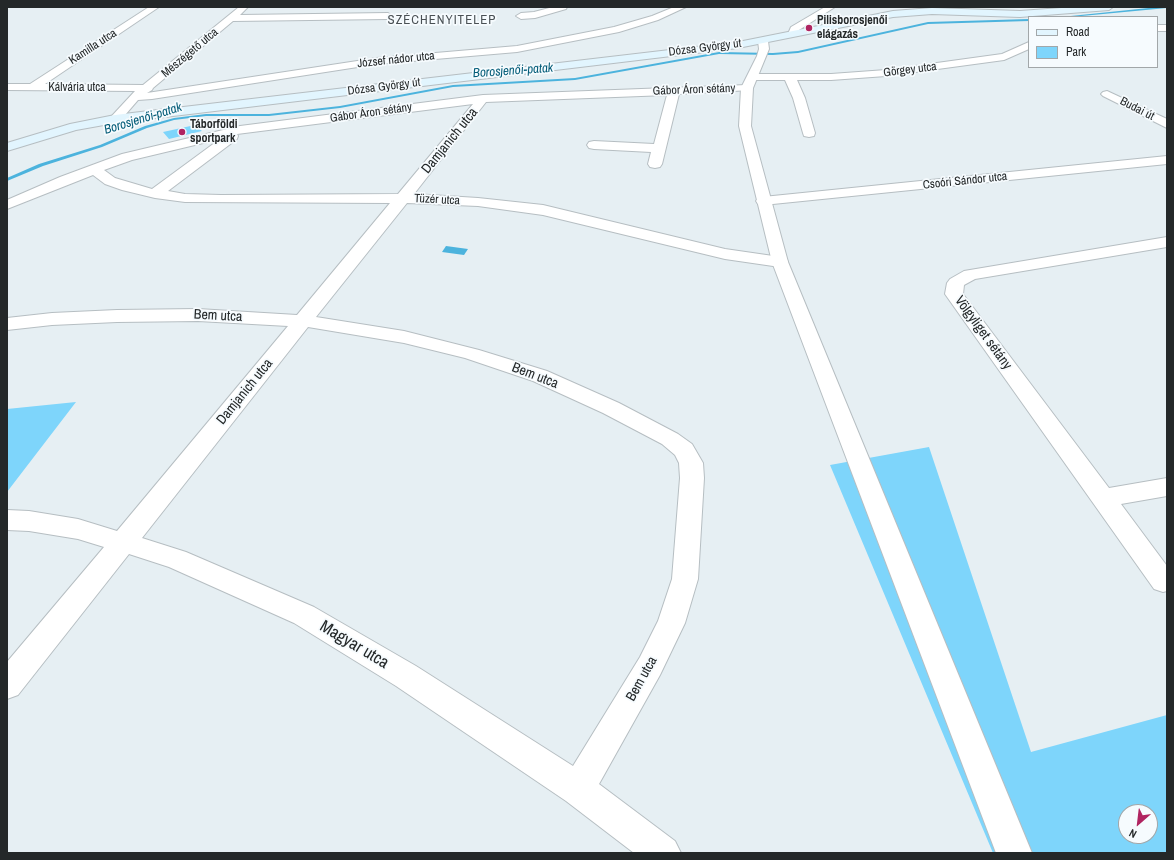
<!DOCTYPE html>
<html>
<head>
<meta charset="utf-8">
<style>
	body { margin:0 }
	#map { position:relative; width:1174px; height:860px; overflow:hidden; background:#e6eff3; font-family:"Archivo Narrow",sans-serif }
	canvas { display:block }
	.frame { position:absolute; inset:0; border:8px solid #242829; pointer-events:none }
	.legend { position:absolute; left:1028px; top:16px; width:130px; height:52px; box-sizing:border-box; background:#f6fbfe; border:1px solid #a2a7a9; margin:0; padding:5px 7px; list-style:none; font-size:12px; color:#242829 }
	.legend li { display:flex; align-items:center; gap:8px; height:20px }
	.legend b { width:20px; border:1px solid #a2a7a9 }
	.north { position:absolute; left:1118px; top:804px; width:40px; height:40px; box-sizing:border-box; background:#f6fbfe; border:1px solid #a2a7a9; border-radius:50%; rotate:208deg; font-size:11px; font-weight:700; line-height:16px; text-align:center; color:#242829 }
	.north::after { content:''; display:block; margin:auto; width:14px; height:18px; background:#b02461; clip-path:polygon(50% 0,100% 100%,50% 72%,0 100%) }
</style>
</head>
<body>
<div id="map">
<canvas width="1174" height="860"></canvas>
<div class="frame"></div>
<ul class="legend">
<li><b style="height:5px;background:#e2f5fe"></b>Road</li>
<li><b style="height:11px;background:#7ed5fb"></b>Park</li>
</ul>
<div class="north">N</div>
</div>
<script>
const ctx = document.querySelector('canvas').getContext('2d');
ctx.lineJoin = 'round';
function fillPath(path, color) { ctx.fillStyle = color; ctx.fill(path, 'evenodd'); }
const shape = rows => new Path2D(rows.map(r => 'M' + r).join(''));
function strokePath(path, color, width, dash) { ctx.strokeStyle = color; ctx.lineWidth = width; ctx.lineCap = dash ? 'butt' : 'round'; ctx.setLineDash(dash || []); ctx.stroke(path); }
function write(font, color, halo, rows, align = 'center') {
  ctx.font = font + ' "Archivo Narrow",sans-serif'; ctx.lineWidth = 3.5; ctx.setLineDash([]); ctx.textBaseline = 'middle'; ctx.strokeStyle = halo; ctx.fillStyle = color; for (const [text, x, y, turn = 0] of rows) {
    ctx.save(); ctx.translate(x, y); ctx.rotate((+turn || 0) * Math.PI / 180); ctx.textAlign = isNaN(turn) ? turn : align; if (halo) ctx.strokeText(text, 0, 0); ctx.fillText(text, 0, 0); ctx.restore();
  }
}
fillPath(shape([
	[195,125,202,131,169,139,163,132],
	[76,402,7,492,7,409],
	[929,447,1031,752,1167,715,1167,853,993,853,830,465],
	[1126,812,1150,812,1150,836,1126,836]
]), '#7ed5fb');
fillPath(shape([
	[446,246,468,249,464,255,442,252]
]), '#4cb3dd');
fillPath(shape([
	[1158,7,1167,8,1071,17,1061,17,1158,7],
	[1029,19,1029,21,928,24,798,53,773,55,719,54,575,80,453,87,340,108,269,116,206,116,174,120,147,128,102,147,43,166,7,181,7,178,39,164,100,145,145,126,174,118,206,114,269,114,340,106,453,85,575,78,719,52,773,53,798,51,928,22,1029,19]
]), '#4cb3dd');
const minor = shape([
	[149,7,159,7,45,84,143,85,239,7,248,7,240,15,388,13,393,16,388,19,233,21,153,88,152,90,147,93,377,58,517,46,614,27,652,16,674,7,686,7,658,20,619,32,517,52,377,64,152,99,138,100,119,122,115,123,111,122,109,119,135,91,7,90,7,84,30,84,149,7],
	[553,7,567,7,566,9,535,18,521,19,516,16,521,13,534,12,553,7],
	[825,7,835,7,799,30,796,36,790,36,788,34,791,27,825,7],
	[1157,25,1167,25,1167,31,1157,31,1157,25],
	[1029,42,1029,49,1004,60,886,76,831,80,797,80,805,98,815,133,814,136,809,137,804,136,803,133,793,98,785,80,753,80,747,77,753,74,831,74,886,70,1002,54,1029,42],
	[747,85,751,86,753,88,751,90,679,94,662,164,660,167,655,168,650,167,648,164,651,152,594,149,589,148,587,145,589,142,594,141,654,144,667,95,486,102,414,194,478,198,543,205,725,249,780,257,786,258,788,262,786,266,780,267,725,259,543,215,478,206,407,203,316,317,404,331,479,350,547,371,619,403,678,434,692,444,703,463,704,478,698,579,685,623,660,675,599,784,675,841,681,853,634,853,566,801,396,686,294,623,169,567,129,554,18,695,7,699,7,662,104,547,78,539,29,531,7,530,7,510,29,511,78,519,117,531,288,326,198,321,117,322,52,325,7,330,7,318,52,313,117,310,198,309,297,315,390,203,185,202,155,198,122,190,105,184,93,175,7,209,7,200,60,177,122,154,240,126,483,95,747,85],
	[473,104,398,194,221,195,185,194,168,191,237,139,238,136,237,134,473,104],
	[220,139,152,189,115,178,104,170,132,160,220,139],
	[308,327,404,343,465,358,533,381,603,413,662,444,675,455,679,463,680,478,672,579,658,621,640,657,573,766,416,666,314,607,186,552,142,538,308,327],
	[1107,91,1167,119,1167,128,1103,96,1101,94,1103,92,1107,91],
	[1167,156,1167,164,763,205,758,204,756,201,758,198,763,197,1167,156],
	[1167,237,1167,247,975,279,964,285,963,294,1109,488,1167,478,1167,496,1121,504,1167,566,1167,591,1163,592,1154,589,945,294,947,283,950,279,964,271,1167,237]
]);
const tertiary = shape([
	[763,38,768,41,769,49,753,88,751,126,788,262,1032,853,996,853,772,262,739,126,741,88,757,56,759,49,758,41,763,38]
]);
const secondary = shape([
	[1075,7,1113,7,1109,10,1020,17,932,14,893,17,738,48,115,123,76,130,7,151,7,143,70,124,115,115,738,42,893,11,932,8,1020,11,1075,7]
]);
strokePath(minor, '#b6bec2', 2);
strokePath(tertiary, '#b6bec2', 2);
strokePath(secondary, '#b6bec2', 2);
fillPath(minor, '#fff');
fillPath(tertiary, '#fff');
fillPath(secondary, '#e2f5fe');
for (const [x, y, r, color] of [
	[809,28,4,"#b02461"],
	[182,132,4,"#b02461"]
]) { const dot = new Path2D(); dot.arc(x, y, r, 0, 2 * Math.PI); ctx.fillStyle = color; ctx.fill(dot); strokePath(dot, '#f6fbfe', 1.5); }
write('bold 12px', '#242829', '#f6fbfe', [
	["Pilisborosjenői",817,21],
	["elágazás",817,35],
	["Táborföldi",190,125],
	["sportpark",190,139]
], 'left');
write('12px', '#242829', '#f6fbfe', [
	["Kamilla utca",93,47,-33],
	["Dózsa György út",705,48,-7],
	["Mészégető utca",190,53,-40],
	["József nádor utca",396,60,-6],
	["Görgey utca",910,70,-7],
	["Dózsa György út",384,87,-7],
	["Kálvária utca",77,88],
	["Gábor Áron sétány",694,90,-2],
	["Budai út",1137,109,27],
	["Gábor Áron sétány",371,113,-8],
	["Csoóri Sándor utca",965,181,-6],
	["Tüzér utca",437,200,3]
]);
ctx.letterSpacing = '1px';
write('13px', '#495054', '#f6fbfe', [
	["SZÉCHENYITELEP",442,21]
]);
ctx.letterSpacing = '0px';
write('italic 13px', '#045c78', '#f6fbfe', [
	["Borosjenői-patak",513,71,-4],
	["Borosjenői-patak",143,119,-17]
]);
write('14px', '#242829', '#f6fbfe', [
	["Damjanich utca",450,141,-51],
	["Bem utca",218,316,3],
	["Völgyliget sétány",983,333,54],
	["Bem utca",535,376,21],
	["Damjanich utca",245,392,-51],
	["Bem utca",642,679,-61]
]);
write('17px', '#242829', '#f6fbfe', [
	["Magyar utca",354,645,31]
]);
</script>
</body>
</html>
